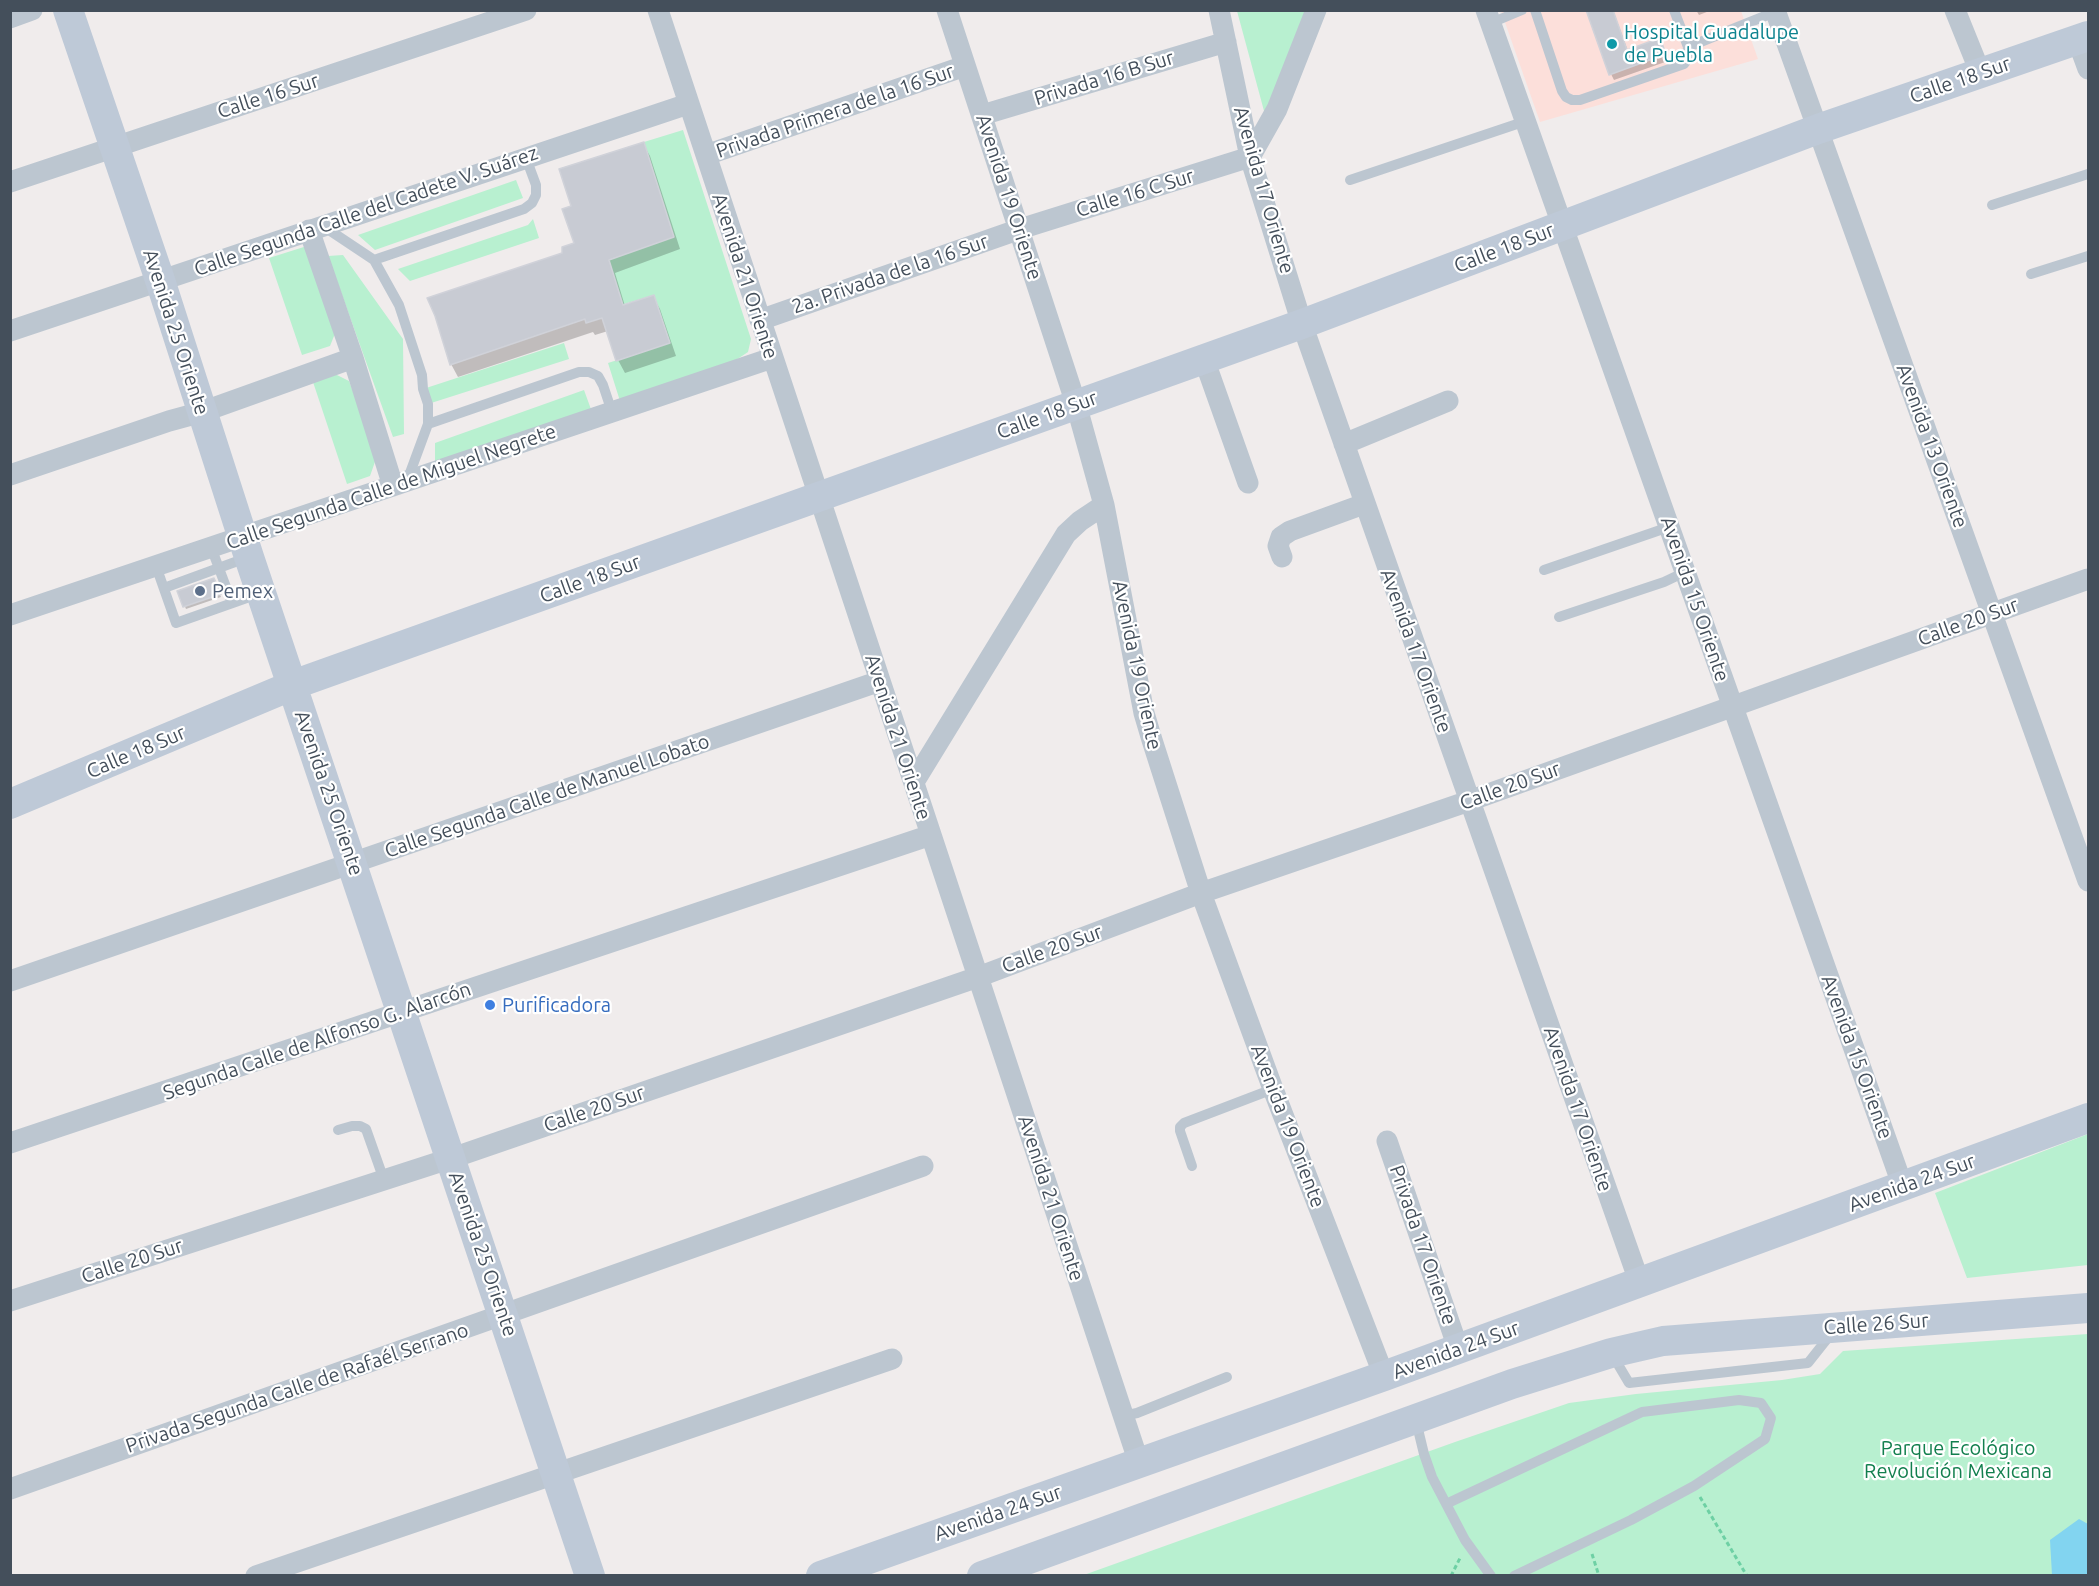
<!DOCTYPE html>
<html>
<head>
<meta charset="utf-8">
<style>
	body { margin:0 }
	#map { position:relative; width:2099px; height:1586px; overflow:hidden; background:#f0ecec; font-family:Ubuntu,sans-serif }
	canvas { display:block }
	.frame { position:absolute; inset:0; border:12px solid #444f5b; pointer-events:none }
</style>
</head>
<body>
<div id="map">
<canvas width="2099" height="1586"></canvas>
<div class="frame"></div>
</div>
<script>
const ctx = document.querySelector('canvas').getContext('2d');
ctx.lineJoin = 'round';
function fillPath(path, color) { ctx.fillStyle = color; ctx.fill(path, 'evenodd'); }
const shape = rows => new Path2D(rows.map(r => 'M' + r).join(''));
function strokePath(path, color, width, dash) { ctx.strokeStyle = color; ctx.lineWidth = width; ctx.lineCap = dash ? 'butt' : 'round'; ctx.setLineDash(dash || []); ctx.stroke(path); }
function write(font, color, halo, rows, align = 'center') {
  ctx.font = font + ' Ubuntu,sans-serif'; ctx.lineWidth = 4.5; ctx.setLineDash([]); ctx.textBaseline = 'middle'; ctx.strokeStyle = halo; ctx.fillStyle = color; for (const [text, x, y, turn = 0] of rows) {
    ctx.save(); ctx.translate(x, y); ctx.rotate((+turn || 0) * Math.PI / 180); ctx.textAlign = isNaN(turn) ? turn : align; if (halo) ctx.strokeText(text, 0, 0); ctx.fillText(text, 0, 0); ctx.restore();
  }
}
fillPath(shape([
	[1501,11,1741,11,1758,59,1540,122]
]), '#fcdfda');
fillPath(shape([
	[1237,11,1308,11,1267,122],
	[683,130,751,339,748,352,724,368,620,401,608,363,670,343,654,295,611,308,597,264,674,237,644,142],
	[516,180,523,198,375,250,358,235],
	[533,219,539,238,410,281,398,269,528,225],
	[307,246,336,331,330,346,302,355,269,258],
	[343,255,403,339,404,434,393,437,328,256],
	[564,343,569,359,428,404,423,389],
	[335,374,349,381,377,456,370,476,347,484,313,382],
	[584,390,592,412,435,465,435,443],
	[2088,1134,2088,1265,1967,1278,1935,1193],
	[2088,1334,2088,1575,1081,1576,1455,1442,1569,1403,1636,1394,1782,1380,1820,1374,1843,1351]
]), '#b8f0d0');
fillPath(shape([
	[2079,1519,2088,1524,2088,1575,2052,1575,2050,1540]
]), '#82d4f0');
fillPath(shape([
	[1613,10,1628,51,1660,40,1668,61,1614,80,1611,74],
	[1696,10,1712,10,1699,15],
	[643,144,650,156,680,249,615,273,625,306,653,297,660,309,676,356,625,373,618,360,608,331,595,335,593,332,458,377,451,364,576,244,573,207],
	[215,582,221,597,186,609,179,592]
]), '#0003');
const building = shape([
	[1586,10,1613,10,1627,50,1660,38,1666,54,1609,75,1586,10],
	[644,142,674,237,609,260,623,305,654,295,670,343,616,361,602,318,586,323,585,319,450,365,435,316,427,298,562,253,562,247,574,243,562,209,571,206,559,169,644,142],
	[214,578,221,594,183,607,177,591,214,578]
]);
fillPath(building, '#c8cbd3');
strokePath(building, '#d0d2d9', 1.5);
strokePath(shape([
	[1700,1497,1747,1576],
	[1592,1554,1599,1576],
	[1451,1576,1460,1558]
]), '#6ed0a4', 3, [4.5, 3]);
strokePath(shape([
	[1535,10,1562,91,1566,97,1572,100,1580,100,1684,64,1687,60,1688,47,1674,10],
	[1491,23,1522,10],
	[1688,47,1775,12],
	[1350,180,1526,121],
	[1992,205,2088,174],
	[323,226,374,260,399,305,422,375,423,389,428,404,428,424,407,481],
	[374,260,524,209,532,203,536,195,536,185,526,158],
	[2031,274,2088,256],
	[428,424,579,372,589,372,598,376,603,385,612,412],
	[211,547,232,603],
	[156,566,176,623,258,594],
	[1544,570,1669,527],
	[164,588,246,558],
	[1559,617,1664,582,1685,572],
	[338,1130,352,1126,360,1126,366,1129,384,1180],
	[1192,1166,1180,1131,1180,1127,1184,1123,1273,1089],
	[1613,1356,1629,1383,1808,1363,1831,1334],
	[1123,1416,1137,1413,1227,1377],
	[1416,1421,1424,1454,1432,1477,1465,1540,1491,1576],
	[1446,1504,1642,1412,1739,1400,1761,1403,1771,1418,1765,1439,1694,1486,1631,1520,1514,1576]
]), '#bcc6d0', 10);
strokePath(shape([
	[658,10,1139,1463],
	[947,10,1076,404,1104,505,1144,713,1152,740,1201,893,1273,1089,1384,1376],
	[1219,10,1250,157,1302,324,1640,1284],
	[1486,10,1903,1187],
	[1775,10,2088,881],
	[1955,10,1980,72],
	[10,18,32,10],
	[2077,39,2088,69],
	[982,115,1226,42],
	[706,155,965,66],
	[10,182,526,10],
	[309,230,353,358,393,486],
	[760,320,1020,229,1250,157,1277,109,1316,10],
	[10,331,688,104],
	[1204,359,1248,483],
	[1344,444,1448,401],
	[10,475,169,421,202,412,353,358],
	[1282,557,1278,546,1281,537,1290,531,1364,504],
	[10,615,772,358],
	[914,782,1066,534,1080,521,1104,505],
	[10,981,880,681],
	[1387,1141,1458,1348],
	[10,1143,931,835],
	[10,1301,461,1155,978,977,1201,893,1469,801,2088,579],
	[10,1489,923,1166],
	[256,1576,892,1359]
]), '#bcc6d0', 21);
strokePath(shape([
	[68,10,160,280,249,557,590,1576],
	[10,804,298,683,1302,324,1818,129,2088,36],
	[821,1576,1384,1376,2088,1118],
	[982,1576,1512,1384,1611,1353,1663,1341,2088,1308]
]), '#bec9d7', 30);
for (const [x, y, r, color] of [
	[1612,44,6,"#0f9aa8"],
	[200,591,6,"#5c6f8a"],
	[490,1005,6,"#3f7fe0"]
]) { const dot = new Path2D(); dot.arc(x, y, r, 0, 2 * Math.PI); ctx.fillStyle = color; ctx.fill(dot); strokePath(dot, '#fff', 2); }
write('20px', '#0d838f', '#fff', [
	["Hospital Guadalupe",1624,32],
	["de Puebla",1624,55]
], 'left');
write('20px', '#444f5b', '#fff', [
	["Privada 16 B Sur",1104,78,-17],
	["Calle 18 Sur",1960,80,-19],
	["Calle 16 Sur",268,96,-18],
	["Privada Primera de la 16 Sur",835,111,-19],
	["Avenida 17 Oriente",1264,190,74],
	["Calle 16 C Sur",1135,193,-17],
	["Avenida 19 Oriente",1009,197,72],
	["Calle Segunda Calle del Cadete V. Suárez",366,211,-19],
	["Calle 18 Sur",1504,248,-21],
	["2a. Privada de la 16 Sur",890,274,-19],
	["Avenida 21 Oriente",745,276,72],
	["Avenida 25 Oriente",176,332,72],
	["Calle 18 Sur",1047,415,-20],
	["Avenida 13 Oriente",1932,446,70],
	["Calle Segunda Calle de Miguel Negrete",391,487,-19],
	["Calle 18 Sur",590,579,-20],
	["Avenida 15 Oriente",1695,599,71],
	["Calle 20 Sur",1968,622,-20],
	["Avenida 17 Oriente",1416,651,70],
	["Avenida 19 Oriente",1137,665,78],
	["Avenida 21 Oriente",898,737,72],
	["Calle 18 Sur",136,752,-23],
	["Calle 20 Sur",1510,786,-20],
	["Avenida 25 Oriente",329,793,71],
	["Calle Segunda Calle de Manuel Lobato",547,796,-19],
	["Calle 20 Sur",1052,949,-20],
	["Segunda Calle de Alfonso G. Alarcón",317,1041,-19],
	["Avenida 15 Oriente",1857,1057,70],
	["Calle 20 Sur",594,1109,-19],
	["Avenida 17 Oriente",1578,1109,71],
	["Avenida 19 Oriente",1288,1126,69],
	["Avenida 24 Sur",1912,1183,-20],
	["Avenida 21 Oriente",1051,1198,72],
	["Privada 17 Oriente",1423,1245,71],
	["Avenida 25 Oriente",483,1254,71],
	["Calle 20 Sur",132,1261,-18],
	["Calle 26 Sur",1876,1324,-4],
	["Avenida 24 Sur",1456,1350,-20],
	["Privada Segunda Calle de Rafaél Serrano",297,1388,-19],
	["Avenida 24 Sur",998,1513,-19]
]);
write('20px', '#4e5e75', '#fff', [
	["Pemex",212,591]
], 'left');
write('20px', '#366cbe', '#fff', [
	["Purificadora",502,1005]
], 'left');
write('20px', '#127f4e', '#fff', [
	["Parque Ecológico",1958,1448],
	["Revolución Mexicana",1958,1471]
]);
</script>
</body>
</html>
